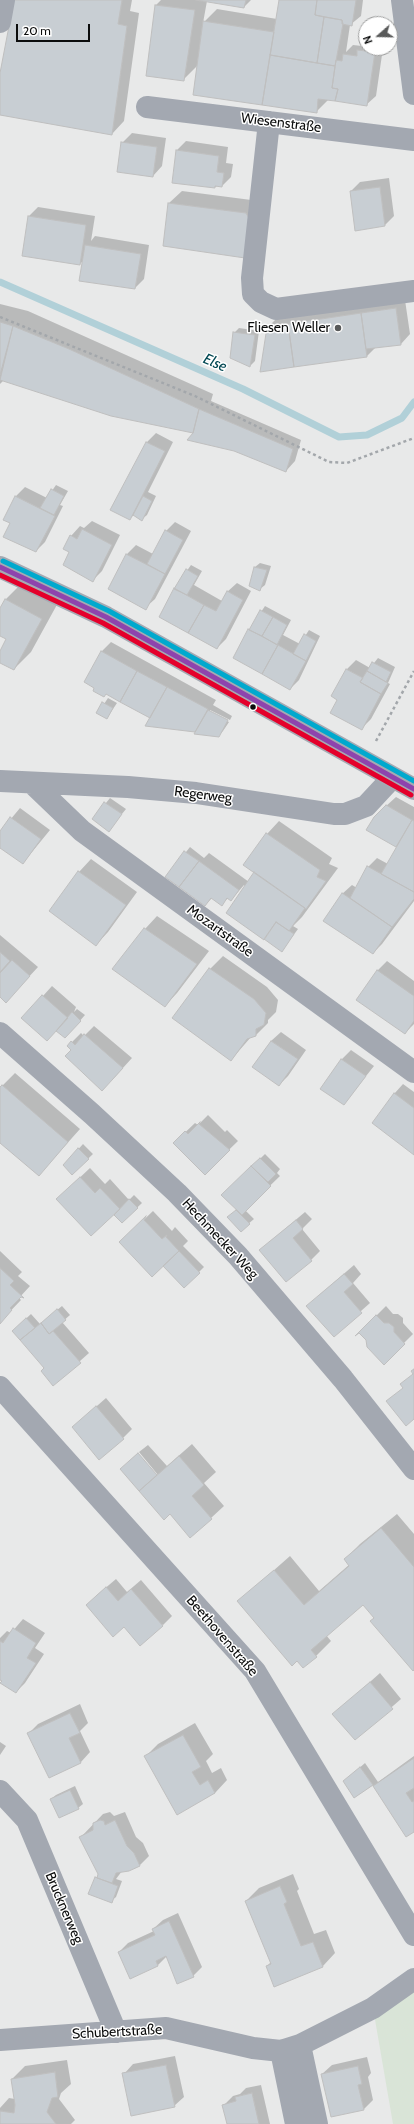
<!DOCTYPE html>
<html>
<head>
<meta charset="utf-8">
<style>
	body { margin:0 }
	#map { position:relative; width:414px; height:2124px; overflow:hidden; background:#e8e9e9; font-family:Cabin,sans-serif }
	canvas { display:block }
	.north { position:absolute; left:358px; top:16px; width:40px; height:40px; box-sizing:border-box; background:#fff; border:1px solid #9d9e9e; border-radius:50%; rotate:250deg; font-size:11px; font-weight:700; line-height:16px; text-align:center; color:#0b0c0c }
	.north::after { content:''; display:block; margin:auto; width:14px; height:18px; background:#585959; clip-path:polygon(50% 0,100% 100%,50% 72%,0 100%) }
	.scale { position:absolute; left:16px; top:24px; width:74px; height:18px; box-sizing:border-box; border:2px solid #0b0c0c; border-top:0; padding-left:5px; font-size:12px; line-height:14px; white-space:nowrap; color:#0b0c0c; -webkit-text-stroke:3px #fff; paint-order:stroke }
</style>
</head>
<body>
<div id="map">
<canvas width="414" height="2124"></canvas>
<div class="north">N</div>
<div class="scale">20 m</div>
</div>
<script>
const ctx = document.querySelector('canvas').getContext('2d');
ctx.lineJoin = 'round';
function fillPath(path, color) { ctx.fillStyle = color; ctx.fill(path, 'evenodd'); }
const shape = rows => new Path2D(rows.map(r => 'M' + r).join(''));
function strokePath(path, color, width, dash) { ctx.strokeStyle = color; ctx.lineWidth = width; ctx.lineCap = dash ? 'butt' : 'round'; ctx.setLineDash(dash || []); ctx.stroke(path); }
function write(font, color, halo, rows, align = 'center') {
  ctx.font = font + ' Cabin,sans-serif'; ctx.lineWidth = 3; ctx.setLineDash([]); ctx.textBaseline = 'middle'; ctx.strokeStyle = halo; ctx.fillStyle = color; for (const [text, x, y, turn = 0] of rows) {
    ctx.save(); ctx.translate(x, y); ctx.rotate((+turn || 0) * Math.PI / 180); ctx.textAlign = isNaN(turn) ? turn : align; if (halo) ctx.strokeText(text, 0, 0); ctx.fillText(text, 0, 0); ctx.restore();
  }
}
fillPath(shape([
	[414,1979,414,2124,393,2124,373,2008]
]), '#d9e4d7');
fillPath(shape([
	[15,0,132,0,130,11,139,13,124,121,112,134,0,114,0,78],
	[161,0,251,0,244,7,207,1,203,23,217,9,277,19,280,0,363,0,361,16,350,25,346,52,353,45,362,46,366,43,366,48,383,48,376,96,366,105,329,99,316,112,198,65,183,80,156,5],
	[132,133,166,138,162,166,153,176,122,143],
	[186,141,228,147,226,163,233,164,231,177,222,186,217,186,215,187,177,150],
	[389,178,394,216,385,225,351,191,360,182],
	[182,191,259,201,257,244,169,203],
	[38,207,95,216,91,241,95,236,149,245,144,279,135,288,84,260,80,264,29,216],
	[405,300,410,334,401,344,376,347,367,356,268,327,277,318],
	[0,304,28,311,213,394,211,401,301,440,295,461,286,471,195,432,4,380,0,384],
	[239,328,259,331,255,361,250,366,234,333],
	[156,433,173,442,148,492,156,496,147,515,142,519,134,515,129,519,146,443],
	[56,485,68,491,60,505,63,506,45,542,36,551,11,523,16,496,25,487,47,498],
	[92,521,120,535,102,571,93,580,70,552,71,536,80,526,84,528],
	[175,522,191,531,155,599,145,608,109,589,127,554,136,545,153,554,166,531],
	[260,563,271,566,265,585,260,589,255,567],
	[191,565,202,571,194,585,222,601,227,592,237,583,251,591,226,639,217,648,174,589],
	[23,582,59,601,31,652,14,669,0,662,0,653,8,639,0,635,0,610,6,599],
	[265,606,291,620,283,635,300,644,309,630,320,636,299,680,290,689,249,630],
	[111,642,216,700,213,705,232,716,230,720,210,710,210,712,229,722,223,731,218,736,198,727,195,731,151,718,85,681,102,651],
	[378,658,395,667,388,683,390,684,371,719,362,728,338,699,332,696,347,669,356,660,370,668],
	[108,698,117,703,107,718,98,713],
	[396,797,414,807,414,901,382,944,373,953,342,894,352,885,357,888,368,867,377,858,388,864,398,847,368,830,374,817],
	[110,798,126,809,109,830,93,819],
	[20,808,50,830,23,863,0,846,0,832],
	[279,821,332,858,329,864,338,868,302,917,293,926,298,929,282,951,244,885,231,900,228,898,222,904,212,898,205,905,166,877,190,847,204,858,209,853,249,882,256,872,267,834],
	[91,859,137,892,108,932,96,945,79,872],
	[157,916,209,951,177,993,165,1006,145,929],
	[0,935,38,967,15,992,0,996],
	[223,956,267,987,278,1000,276,1012,268,1020,268,1023,255,1036,251,1037,231,1060,173,1018,210,969],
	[387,961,414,981,414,1024,405,1033,377,971],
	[52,986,76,1007,74,1012,77,1009,85,1015,70,1032,57,1030,23,1018],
	[94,1026,132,1058,112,1080,68,1046,81,1033,84,1036],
	[281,1032,306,1050,288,1076,279,1085,253,1067,271,1041],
	[351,1050,374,1066,344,1104,321,1089,342,1059],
	[15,1073,80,1129,39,1175,0,1142,0,1088],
	[403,1084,414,1092,414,1154,394,1094],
	[208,1115,225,1132,227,1130,238,1141,205,1173,174,1143,195,1123,198,1125],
	[83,1144,93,1154,72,1174,64,1165],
	[265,1154,280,1169,277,1173,280,1176,245,1210,254,1219,241,1230,233,1213,238,1209,223,1195],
	[90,1168,105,1184,110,1179,129,1200,134,1195,142,1203,122,1222,114,1213,57,1199],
	[153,1211,172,1231,175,1227,188,1241,183,1246,204,1267,184,1287,130,1233],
	[305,1212,312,1219,302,1229,320,1251,311,1260,260,1250],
	[0,1251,22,1272,18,1276,30,1286,19,1298,21,1300,0,1322],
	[354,1265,361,1274,353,1283,370,1303,334,1335,317,1297],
	[62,1306,70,1315,62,1322,89,1353,53,1385,45,1368,18,1326,31,1314,40,1324],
	[386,1306,393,1314,398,1314,403,1318,403,1323,413,1334,384,1363,360,1332],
	[106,1398,132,1429,123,1438,73,1427],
	[192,1444,216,1472,204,1483,224,1506,211,1518,170,1512,121,1469,137,1454,156,1475,158,1475,139,1452,148,1445,167,1466],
	[397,1514,414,1534,414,1669,371,1621,375,1617,363,1604,326,1635,331,1641,316,1656,239,1601,290,1556,319,1591,350,1564,345,1559,360,1544],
	[116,1579,127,1592,141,1580,172,1616,163,1625,96,1596],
	[23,1619,45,1633,35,1648,44,1654,25,1683,16,1692,0,1679,0,1638,7,1631,11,1633],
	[380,1673,401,1699,355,1739,334,1714],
	[80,1704,88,1723,80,1731,90,1752,81,1762,49,1777,29,1733,38,1724],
	[195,1723,213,1754,206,1761,212,1773,221,1768,227,1780,215,1793,178,1813,146,1756,158,1744],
	[0,1742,6,1746,0,1755],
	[414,1756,414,1831,407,1836,373,1785,355,1797,349,1777,365,1763,378,1782],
	[75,1786,83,1804,78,1808,51,1799,56,1795],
	[110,1812,114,1816,125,1812,136,1837,143,1843,149,1856,140,1865,122,1871,116,1879,122,1881,116,1897,111,1901,96,1878,99,1874,81,1837,103,1814],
	[293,1874,299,1889,297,1891,314,1934,326,1930,335,1953,323,1966,275,1986,267,1966,271,1962,246,1901,259,1888],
	[178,1913,202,1967,193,1976,167,1956,158,1965,130,1978,119,1952,128,1943,154,1931,153,1929,163,1920],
	[175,2056,184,2097,174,2106,124,2074,133,2064],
	[367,2057,371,2073,368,2077,373,2100,364,2109,322,2074,332,2065],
	[67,2060,71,2084,61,2093,59,2099,75,2120,71,2124,0,2124,0,2108,9,2098,15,2099,12,2079,25,2066],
	[261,2085,270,2124,228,2124,224,2105,233,2096,240,2094,246,2088]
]), '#0003');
strokePath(shape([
	[0,282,243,389,339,437,367,435,402,418,414,402]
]), '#b1d0d8', 7);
const building = shape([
	[14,0,122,0,118,24,127,26,112,135,0,115,0,73,14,0],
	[196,0,246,0,244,8,196,0],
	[279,0,317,0,315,15,324,17,317,63,270,55,279,0],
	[317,0,356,0,352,26,342,24,342,20,315,15,317,0],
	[155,5,195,10,184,81,146,76,155,5],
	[324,17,342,20,343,24,335,66,317,63,324,17],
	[203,21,274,32,262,105,193,95,203,21],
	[357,50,375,52,367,106,335,101,338,89,332,88,336,60,342,61,343,54,357,56,357,50],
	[270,55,335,66,332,88,338,89,335,101,318,99,317,113,262,105,270,55],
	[121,142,157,147,153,177,117,172,121,142],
	[176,150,219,156,217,172,224,173,222,187,215,186,215,188,172,183,176,150],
	[380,187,385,226,355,231,350,191,380,187],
	[168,203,246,213,250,220,245,258,163,246,168,203],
	[28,216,86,225,80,265,22,256,28,216],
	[85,245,141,254,135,289,79,281,85,245],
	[396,308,401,345,366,349,361,313,396,308],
	[361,313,367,357,294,367,288,324,361,313],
	[0,322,13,326,0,375,0,322],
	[288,324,294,367,260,372,267,327,288,324],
	[13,326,69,349,199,409,193,433,111,416,0,380,13,326],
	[233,332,255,335,250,367,230,358,233,332],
	[199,409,293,449,286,472,234,451,187,440,193,433,199,409],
	[146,442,165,451,130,520,110,510,146,442],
	[51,489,64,496,54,515,40,508,51,489],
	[15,496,55,516,36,552,3,537,10,523,3,520,15,496],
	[143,496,152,501,142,521,133,515,143,496],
	[82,529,112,545,93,582,63,565,69,552,63,549,70,535,77,539,82,529],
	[165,530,183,540,165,574,147,564,165,530],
	[126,554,165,574,146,610,108,589,126,554],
	[254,567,267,570,260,591,249,586,254,567],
	[186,569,198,576,187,595,174,589,186,569],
	[174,588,204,605,188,633,159,617,174,588],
	[227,591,243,600,217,649,188,633,204,605,216,611,227,591],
	[5,599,42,619,14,670,0,663,0,651,6,639,0,636,0,608,5,599],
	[260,610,273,617,262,636,249,630,260,610],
	[273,617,287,625,277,645,262,636,273,617],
	[248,629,278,645,262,674,233,658,248,629],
	[304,634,316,641,306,661,293,654,304,634],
	[278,645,306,661,290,690,262,674,278,645],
	[101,651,137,671,120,702,106,694,104,697,93,691,94,688,84,682,101,651],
	[372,662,391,672,386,682,367,671,372,662],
	[346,669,363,678,360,682,381,694,362,730,330,713,337,700,331,696,346,669],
	[137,671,167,687,150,718,120,702,137,671],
	[367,671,388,683,381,694,360,682,367,671],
	[167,687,208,709,195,732,145,726,167,687],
	[102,702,113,708,107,719,96,713,102,702],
	[208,710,228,720,219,737,194,734,208,710],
	[104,802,122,814,109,832,92,819,104,802],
	[386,805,412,820,396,847,366,830,374,817,386,805],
	[10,817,41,839,23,864,0,848,0,831,10,817],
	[412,820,414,821,414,892,381,874,412,820],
	[266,833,320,870,317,877,326,881,306,909,243,865,266,833],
	[184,851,199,861,179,887,165,877,184,851],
	[199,861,239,890,231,901,227,898,222,906,211,898,205,906,179,887,199,861],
	[367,866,414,892,414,899,392,927,350,898,367,866],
	[78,871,126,905,96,946,49,911,78,871],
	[254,872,305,908,289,931,276,922,264,940,226,913,254,872],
	[342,893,392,927,373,954,323,921,342,893],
	[276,922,294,934,282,952,264,939,276,922],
	[144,928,197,964,165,1007,112,969,144,928],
	[0,952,10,961,0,972,0,952],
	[12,960,30,976,6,1003,0,997,0,973,12,960],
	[209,968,254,999,266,1013,264,1025,256,1029,256,1036,247,1039,231,1061,172,1018,209,968],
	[377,970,414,996,414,1021,405,1034,356,1000,377,970],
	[42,995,68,1018,47,1041,21,1018,42,995],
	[72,1012,81,1021,65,1038,56,1031,72,1012],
	[84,1034,123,1068,102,1091,65,1056,71,1050,67,1046,71,1041,75,1045,84,1034],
	[271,1041,298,1059,279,1086,252,1067,271,1041],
	[341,1059,366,1076,344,1105,320,1089,341,1059],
	[2,1085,68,1142,39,1176,0,1143,0,1087,2,1085],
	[394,1093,414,1108,414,1155,372,1123,394,1093],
	[200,1122,199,1124,230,1150,205,1175,173,1143,185,1131,188,1134,200,1122],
	[78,1148,89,1159,72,1175,63,1165,78,1148],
	[260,1158,276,1174,268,1182,251,1166,260,1158],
	[251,1166,271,1186,242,1215,221,1195,251,1166],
	[80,1177,95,1193,100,1188,120,1209,91,1236,56,1199,80,1177],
	[129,1199,138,1208,122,1223,114,1215,129,1199],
	[236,1210,250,1224,241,1232,227,1217,236,1210],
	[146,1216,144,1220,162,1239,167,1235,166,1237,179,1251,152,1277,119,1242,146,1216],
	[296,1220,303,1229,293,1238,312,1261,286,1282,259,1250,296,1220],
	[179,1251,200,1273,184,1288,163,1266,179,1251],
	[0,1268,14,1281,10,1285,24,1298,21,1297,10,1308,12,1310,0,1324,0,1268],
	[344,1274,353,1284,344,1292,362,1313,334,1337,306,1306,344,1274],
	[57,1309,66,1320,49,1334,41,1323,57,1309],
	[376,1315,384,1323,389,1323,394,1327,394,1332,405,1344,384,1365,367,1347,366,1340,359,1333,355,1336,376,1315],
	[26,1318,35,1328,20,1340,12,1331,26,1318],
	[41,1323,49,1334,53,1331,81,1363,53,1386,41,1371,44,1368,20,1340,41,1323],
	[414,1369,414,1419,406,1426,386,1401,403,1388,400,1384,413,1374,411,1371,414,1369],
	[96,1406,124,1439,99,1460,72,1427,96,1406],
	[138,1453,157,1475,139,1491,120,1469,138,1453],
	[179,1456,204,1485,192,1496,212,1519,190,1538,170,1514,164,1520,139,1491,179,1456],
	[381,1528,414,1567,414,1670,413,1671,370,1621,374,1618,363,1605,311,1650,317,1657,303,1668,297,1661,292,1666,237,1601,274,1570,304,1605,349,1566,344,1559,381,1528],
	[106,1587,118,1601,131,1589,163,1626,140,1646,124,1627,113,1637,86,1605,106,1587],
	[13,1628,36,1643,27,1658,36,1663,16,1693,0,1683,2,1681,0,1680,0,1641,3,1643,13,1628],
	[370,1682,393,1709,355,1740,332,1714,370,1682],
	[70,1713,80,1733,69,1738,81,1763,49,1778,27,1733,70,1713],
	[183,1735,201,1767,192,1772,200,1785,208,1780,215,1793,177,1815,144,1756,183,1735],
	[414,1758,414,1788,406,1793,412,1802,414,1801,414,1832,406,1837,373,1786,414,1758],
	[360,1767,373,1785,354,1798,343,1781,360,1767],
	[70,1790,79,1809,59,1818,50,1799,70,1790],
	[100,1820,104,1821,105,1825,115,1820,127,1846,134,1853,140,1866,129,1871,116,1873,112,1883,97,1878,98,1874,79,1837,93,1830,93,1823,100,1820],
	[95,1877,118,1886,112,1903,88,1894,95,1877],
	[280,1886,287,1902,284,1904,301,1946,313,1942,323,1967,274,1987,266,1966,271,1964,245,1901,280,1886],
	[169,1921,194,1977,177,1984,166,1956,156,1961,158,1966,130,1979,118,1952,155,1935,152,1929,169,1921],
	[166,2065,175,2107,131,2116,122,2073,166,2065],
	[358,2066,362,2084,358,2085,364,2110,331,2117,321,2074,358,2066],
	[55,2072,58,2097,52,2098,47,2112,56,2124,0,2124,0,2111,14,2113,15,2105,11,2079,55,2072],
	[252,2093,259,2124,227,2124,222,2105,236,2101,235,2097,252,2093]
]);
fillPath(building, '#c8ced3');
strokePath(building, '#bfbfbf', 1);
strokePath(shape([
	[0,317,195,396,329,462,347,463,414,438],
	[376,741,414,671]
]), '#a3a7ab', 2.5, [3, 3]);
strokePath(shape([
	[402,0,414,94],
	[0,22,4,0],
	[147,107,414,140],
	[269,122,252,278,253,294,261,302,276,309,414,291],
	[0,781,128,787,196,793,334,814,345,814,366,806,392,778],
	[32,783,82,831,414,1072],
	[0,1033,92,1114,177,1193,238,1256,343,1379,414,1469],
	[0,1387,255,1671,414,1935],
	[0,1791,27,1820,116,2032],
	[0,2040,166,2028,253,2048,281,2051,300,2045,373,2008,414,1979],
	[300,2045,317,2124],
	[281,2051,296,2124]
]), '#a3a8b1', 22);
strokePath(shape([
	[0,567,106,617,414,789]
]), '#a5aab3', 22);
strokePath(shape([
	[0,567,106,617,414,789]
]), '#8e44ad', 5);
strokePath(shape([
	[0,575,103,623,411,795]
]), '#e4002b', 5);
strokePath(shape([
	[3,561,109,611,414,781]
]), '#00a9ce', 5);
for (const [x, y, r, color] of [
	[338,328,4,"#585959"],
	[253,707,3.5,"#0b0c0c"]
]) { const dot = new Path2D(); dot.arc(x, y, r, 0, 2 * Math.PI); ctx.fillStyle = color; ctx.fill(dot); strokePath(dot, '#fff', 1.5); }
write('14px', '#0b0c0c', '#fff', [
	["Wiesenstraße",281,123,7],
	["Regerweg",203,795,7],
	["Mozartstraße",220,931,36],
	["Hechmecker Weg",220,1239,47],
	["Beethovenstraße",222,1636,49],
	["Brucknerweg",64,1908,67],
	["Schubertstraße",117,2032,-3]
]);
write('14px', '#0b0c0c', '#fff', [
	["Fliesen Weller",330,328]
], 'right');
write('italic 15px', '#014752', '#fff', [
	["Else",215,363,24]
]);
</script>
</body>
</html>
